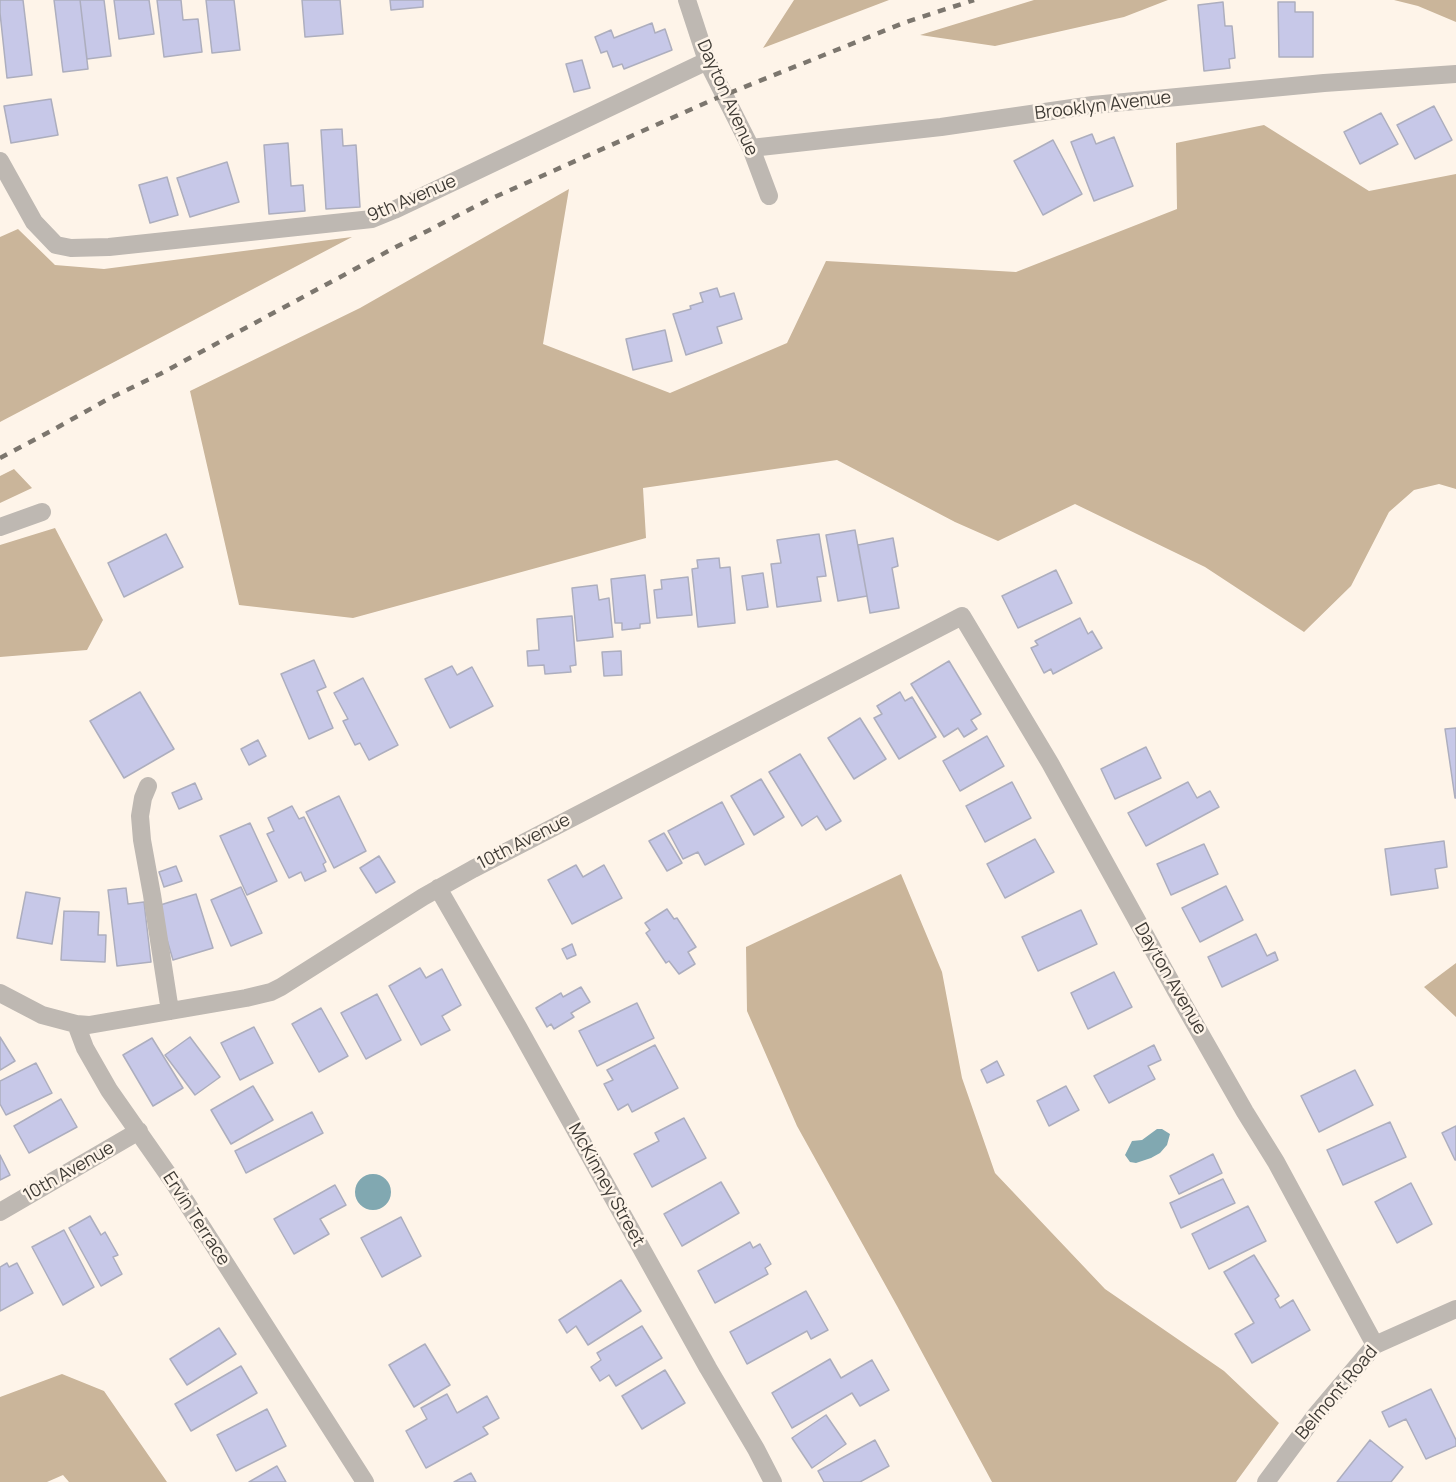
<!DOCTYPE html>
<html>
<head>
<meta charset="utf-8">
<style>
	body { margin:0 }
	canvas { display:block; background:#fef4e9 }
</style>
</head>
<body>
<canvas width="1456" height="1482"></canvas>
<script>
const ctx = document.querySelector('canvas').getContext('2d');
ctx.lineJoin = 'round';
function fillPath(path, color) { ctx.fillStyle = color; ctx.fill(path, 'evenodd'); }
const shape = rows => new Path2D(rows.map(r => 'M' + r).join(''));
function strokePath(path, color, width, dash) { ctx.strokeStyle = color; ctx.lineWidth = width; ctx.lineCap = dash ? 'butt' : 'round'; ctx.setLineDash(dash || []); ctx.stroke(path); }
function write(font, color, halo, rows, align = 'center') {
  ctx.font = font + ' Manrope,sans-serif'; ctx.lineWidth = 5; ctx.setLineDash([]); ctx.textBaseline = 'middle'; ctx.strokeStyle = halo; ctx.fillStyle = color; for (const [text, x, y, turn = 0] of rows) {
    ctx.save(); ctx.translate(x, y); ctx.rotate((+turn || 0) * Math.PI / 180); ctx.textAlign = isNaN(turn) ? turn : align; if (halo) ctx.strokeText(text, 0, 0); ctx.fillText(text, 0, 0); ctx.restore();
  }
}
fillPath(shape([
	[794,0,889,0,763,48],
	[1034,0,1168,0,1124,17,995,46,920,35],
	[1394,0,1456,0,1456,22,1418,6],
	[1264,125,1369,191,1456,174,1456,489,1439,484,1414,490,1389,512,1351,586,1304,632,1205,567,1075,504,998,541,955,522,837,460,643,488,646,538,353,618,239,605,190,391,360,308,569,189,543,344,670,393,787,343,826,261,1016,272,1177,209,1176,143],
	[18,229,55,265,104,269,352,237,0,422,0,237],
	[14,469,32,488,0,503,0,476],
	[55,528,103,620,87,650,0,657,0,545],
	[901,874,942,972,962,1078,995,1173,1105,1289,1224,1371,1279,1423,1236,1482,992,1482,897,1306,797,1126,747,1011,746,947],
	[1456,963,1456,1017,1424,987],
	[62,1374,104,1391,167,1482,69,1482,63,1475,47,1482,0,1482,0,1397]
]), '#cab59a');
fillPath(shape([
	[1157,1129,1162,1129,1170,1134,1167,1145,1160,1153,1151,1158,1136,1163,1130,1162,1125,1155,1132,1141,1142,1140],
	'355 1192a18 18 0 1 1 36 0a18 18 0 1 1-36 0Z'
]), '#81a8b1');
const building = shape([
	[0,0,23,0,32,75,7,78,0,13,0,0],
	[54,0,80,0,88,69,63,72,54,0],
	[80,0,104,0,111,56,87,59,80,0],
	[114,0,149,0,154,34,119,39,114,0],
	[157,0,181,0,183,20,198,19,202,52,164,57,157,0],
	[206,0,234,0,240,50,212,53,206,0],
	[302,0,340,0,343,34,305,37,302,0],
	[390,0,423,0,423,7,391,10,390,0],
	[1223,2,1225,26,1232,26,1235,58,1229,59,1230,68,1204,71,1198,5,1223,2],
	[1278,2,1295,2,1295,12,1313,12,1313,57,1279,57,1278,2],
	[652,23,655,33,665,29,672,50,624,69,622,64,613,67,607,51,601,53,595,37,611,30,614,38,652,23],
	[582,60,590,88,574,92,566,64,582,60],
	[51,99,58,135,11,143,4,106,51,99],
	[1434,106,1452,140,1415,159,1397,125,1434,106],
	[1381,113,1398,144,1360,164,1344,132,1381,113],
	[342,129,343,146,356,145,360,207,326,209,321,130,342,129],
	[1092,134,1096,144,1114,137,1133,186,1094,201,1071,142,1092,134],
	[1053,140,1082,194,1043,215,1014,161,1053,140],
	[288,143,291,186,303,185,305,211,269,214,264,145,288,143],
	[227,162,239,202,190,217,177,178,227,162],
	[167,177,178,215,150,223,139,185,167,177],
	[717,288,720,297,734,293,742,319,717,327,722,343,686,355,673,314,691,309,690,306,703,302,700,293,717,288],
	[665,330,672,361,633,370,626,339,665,330],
	[855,530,867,596,838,601,826,535,855,530],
	[166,534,183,567,124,597,108,563,166,534],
	[819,534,826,576,817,577,821,601,777,607,771,564,781,563,777,540,819,534],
	[893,538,898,566,892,568,899,608,870,613,858,545,893,538],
	[719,558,720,568,730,567,735,623,698,627,692,569,698,568,697,560,719,558],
	[1056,570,1072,603,1018,628,1002,596,1056,570],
	[763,573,768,607,747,610,742,576,763,573],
	[645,575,650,623,640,624,640,628,622,630,622,623,615,623,611,579,645,575],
	[688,577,692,615,657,618,654,590,662,589,661,580,688,577],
	[597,585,599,600,609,598,613,637,577,641,572,588,597,585],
	[572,616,576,665,570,666,571,672,545,674,544,665,528,666,527,651,539,650,537,619,572,616],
	[1080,618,1088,634,1092,631,1102,648,1053,674,1051,669,1044,673,1031,648,1038,645,1035,641,1080,618],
	[621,651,622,675,604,676,602,652,621,651],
	[314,660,326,687,317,691,333,728,309,739,281,674,314,660],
	[949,661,981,714,971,720,977,729,964,737,958,728,944,737,911,684,949,661],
	[452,666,457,675,472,667,493,706,450,728,425,679,452,666],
	[363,678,398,745,369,760,360,743,355,745,343,721,348,719,334,693,363,678],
	[140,692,174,749,124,778,90,721,140,692],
	[900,692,905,701,912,697,936,737,899,759,874,718,882,714,877,706,900,692],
	[860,718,886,759,854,779,828,738,860,718],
	[1456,728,1456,798,1455,798,1445,729,1456,728],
	[987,736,1004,766,960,791,943,761,987,736],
	[258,740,266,756,249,765,241,749,258,740],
	[1146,747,1161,778,1115,799,1101,769,1146,747],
	[800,754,841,821,826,830,817,816,802,826,769,772,800,754],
	[761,779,784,817,754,835,731,796,761,779],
	[1012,782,1031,818,985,842,966,806,1012,782],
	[1188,782,1197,798,1210,791,1219,807,1146,846,1128,813,1188,782],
	[195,783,202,799,179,809,172,793,195,783],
	[339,796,366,851,334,868,306,812,339,796],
	[722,802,744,844,705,865,698,852,683,859,668,831,722,802],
	[292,806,299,819,304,817,326,862,323,864,326,871,305,881,301,872,289,878,267,834,274,831,268,818,292,806],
	[250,823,277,881,247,895,220,836,250,823],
	[664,833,682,863,667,871,649,841,664,833],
	[1035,839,1054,872,1005,898,987,864,1035,839],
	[1444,841,1447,867,1435,869,1438,888,1391,895,1385,849,1444,841],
	[1204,844,1218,874,1171,895,1157,864,1204,844],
	[379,856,395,882,376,893,360,868,379,856],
	[576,865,583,877,604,865,622,898,572,924,548,880,576,865],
	[176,866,182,881,164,887,159,872,176,866],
	[1226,886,1243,920,1200,942,1182,908,1226,886],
	[241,887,262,933,231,946,211,900,241,887],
	[126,888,128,904,144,902,151,962,117,966,108,890,126,888],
	[26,892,60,898,52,944,17,938,26,892],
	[196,894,213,948,173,960,157,906,196,894],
	[667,909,674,919,677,918,696,947,688,952,695,964,679,974,669,961,666,963,646,933,650,930,645,923,667,909],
	[1081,910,1097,944,1038,971,1022,937,1081,910],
	[64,911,99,912,98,935,106,935,105,962,61,960,64,911],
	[1256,934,1267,956,1275,952,1278,960,1222,987,1208,957,1256,934],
	[572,944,576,955,567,959,562,949,572,944],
	[420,968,426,978,442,969,461,1005,442,1016,450,1030,421,1045,389,986,420,968],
	[1114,972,1132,1007,1088,1029,1071,993,1114,972],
	[581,987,590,1002,571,1013,574,1017,554,1029,551,1024,547,1027,536,1008,561,993,563,997,581,987],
	[377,994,401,1040,366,1059,341,1013,377,994],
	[637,1003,654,1038,597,1066,579,1031,637,1003],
	[321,1008,348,1056,319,1072,292,1024,321,1008],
	[254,1027,273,1063,240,1080,221,1043,254,1027],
	[0,1037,15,1061,0,1070,0,1037],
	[190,1037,220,1077,195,1095,165,1055,190,1037],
	[152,1038,183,1088,153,1106,123,1055,152,1038],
	[655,1045,678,1088,632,1112,628,1104,618,1110,604,1084,613,1080,607,1070,655,1045],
	[1154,1045,1161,1060,1148,1066,1155,1079,1109,1103,1094,1076,1154,1045],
	[997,1061,1004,1075,987,1083,981,1070,997,1061],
	[36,1063,52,1093,6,1115,0,1104,0,1081,36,1063],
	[1355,1070,1373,1105,1319,1132,1301,1096,1355,1070],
	[253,1086,273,1120,231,1144,211,1110,253,1086],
	[1066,1086,1079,1110,1049,1126,1037,1101,1066,1086],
	[61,1099,77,1127,29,1153,14,1126,61,1099],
	[312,1112,323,1133,246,1173,235,1151,312,1112],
	[684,1118,706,1158,652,1187,634,1154,659,1141,655,1133,684,1118],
	[1390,1122,1406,1157,1343,1185,1327,1150,1390,1122],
	[1456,1126,1456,1160,1455,1160,1442,1133,1456,1126],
	[1213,1154,1222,1173,1179,1194,1170,1176,1213,1154],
	[0,1155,10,1175,0,1180,0,1155],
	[1223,1179,1235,1203,1181,1228,1170,1203,1223,1179],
	[721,1182,739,1213,682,1246,664,1214,721,1182],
	[1411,1183,1432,1224,1397,1243,1375,1202,1411,1183],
	[335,1185,346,1205,320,1219,329,1234,294,1254,274,1219,335,1185],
	[1248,1206,1266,1241,1209,1269,1192,1234,1248,1206],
	[90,1216,101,1235,105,1232,118,1255,113,1257,122,1274,101,1286,69,1228,90,1216],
	[401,1217,421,1256,382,1277,361,1238,401,1217],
	[64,1230,94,1287,63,1305,32,1247,64,1230],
	[750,1242,753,1248,760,1244,771,1264,765,1268,768,1274,715,1303,698,1271,750,1242],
	[1254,1255,1279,1296,1275,1299,1280,1308,1293,1300,1310,1330,1252,1363,1235,1334,1254,1323,1224,1272,1254,1255],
	[7,1263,9,1267,17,1263,33,1293,0,1311,0,1267,7,1263],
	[621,1280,641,1311,588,1345,576,1326,567,1333,559,1320,621,1280],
	[806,1291,828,1330,811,1339,807,1331,747,1364,730,1332,806,1291],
	[642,1326,662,1358,616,1386,609,1375,600,1381,591,1367,601,1360,597,1353,642,1326],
	[219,1328,236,1354,187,1385,170,1359,219,1328],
	[425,1344,450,1385,414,1407,389,1365,425,1344],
	[830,1359,841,1378,872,1360,889,1390,860,1406,852,1393,792,1428,772,1393,830,1359],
	[241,1366,257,1393,191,1431,175,1404,241,1366],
	[665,1370,685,1403,642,1429,622,1396,665,1370],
	[1431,1389,1456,1440,1456,1446,1426,1459,1406,1419,1389,1427,1382,1412,1431,1389],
	[447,1394,457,1413,487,1396,499,1418,483,1427,488,1434,426,1468,406,1431,427,1419,421,1408,447,1394],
	[267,1409,286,1446,236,1471,217,1435,267,1409],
	[826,1415,846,1444,812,1468,792,1438,826,1415],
	[875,1440,889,1466,860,1482,824,1482,818,1471,875,1440],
	[1370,1440,1403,1467,1391,1482,1337,1482,1370,1440],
	[277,1466,286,1482,249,1482,277,1466],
	[471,1473,476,1482,454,1482,471,1473]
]);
fillPath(building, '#c7c8e8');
strokePath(building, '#adaebe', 1.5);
strokePath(shape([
	[687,0,707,61,751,148,769,196],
	[751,148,941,127,1093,105,1324,83,1456,74],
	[0,161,34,222,56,245,71,248,109,247,372,219,394,210,707,61],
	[0,527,42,512],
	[148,786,143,798,140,816,142,840,152,895,170,1011],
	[438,888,518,1027,708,1368,756,1449,773,1482],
	[0,993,42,1015,76,1024,89,1025,246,998,271,992,281,987,423,897,473,869,962,616,1050,763,1176,991,1245,1112,1276,1162,1375,1345],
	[76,1024,85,1048,109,1090,172,1180,365,1482],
	[0,1212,139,1131],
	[1266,1482,1315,1416,1375,1345,1456,1309]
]), '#beb8b2', 18);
strokePath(shape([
	[0,458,51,431,108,399,160,374,394,248,488,200,712,100,906,22,974,0]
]), '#7c766e', 4.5, [8, 8]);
write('18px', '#403c36', '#fef4e9', [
	["Dayton Avenue",727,98,66],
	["Brooklyn Avenue",1103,106,-7],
	["9th Avenue",412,199,-23],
	["10th Avenue",524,842,-27],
	["Dayton Avenue",1170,979,60],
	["10th Avenue",69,1172,-30],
	["McKinney Street",606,1185,61],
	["Ervin Terrace",196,1219,57],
	["Belmont Road",1337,1393,-50]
]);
</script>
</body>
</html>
